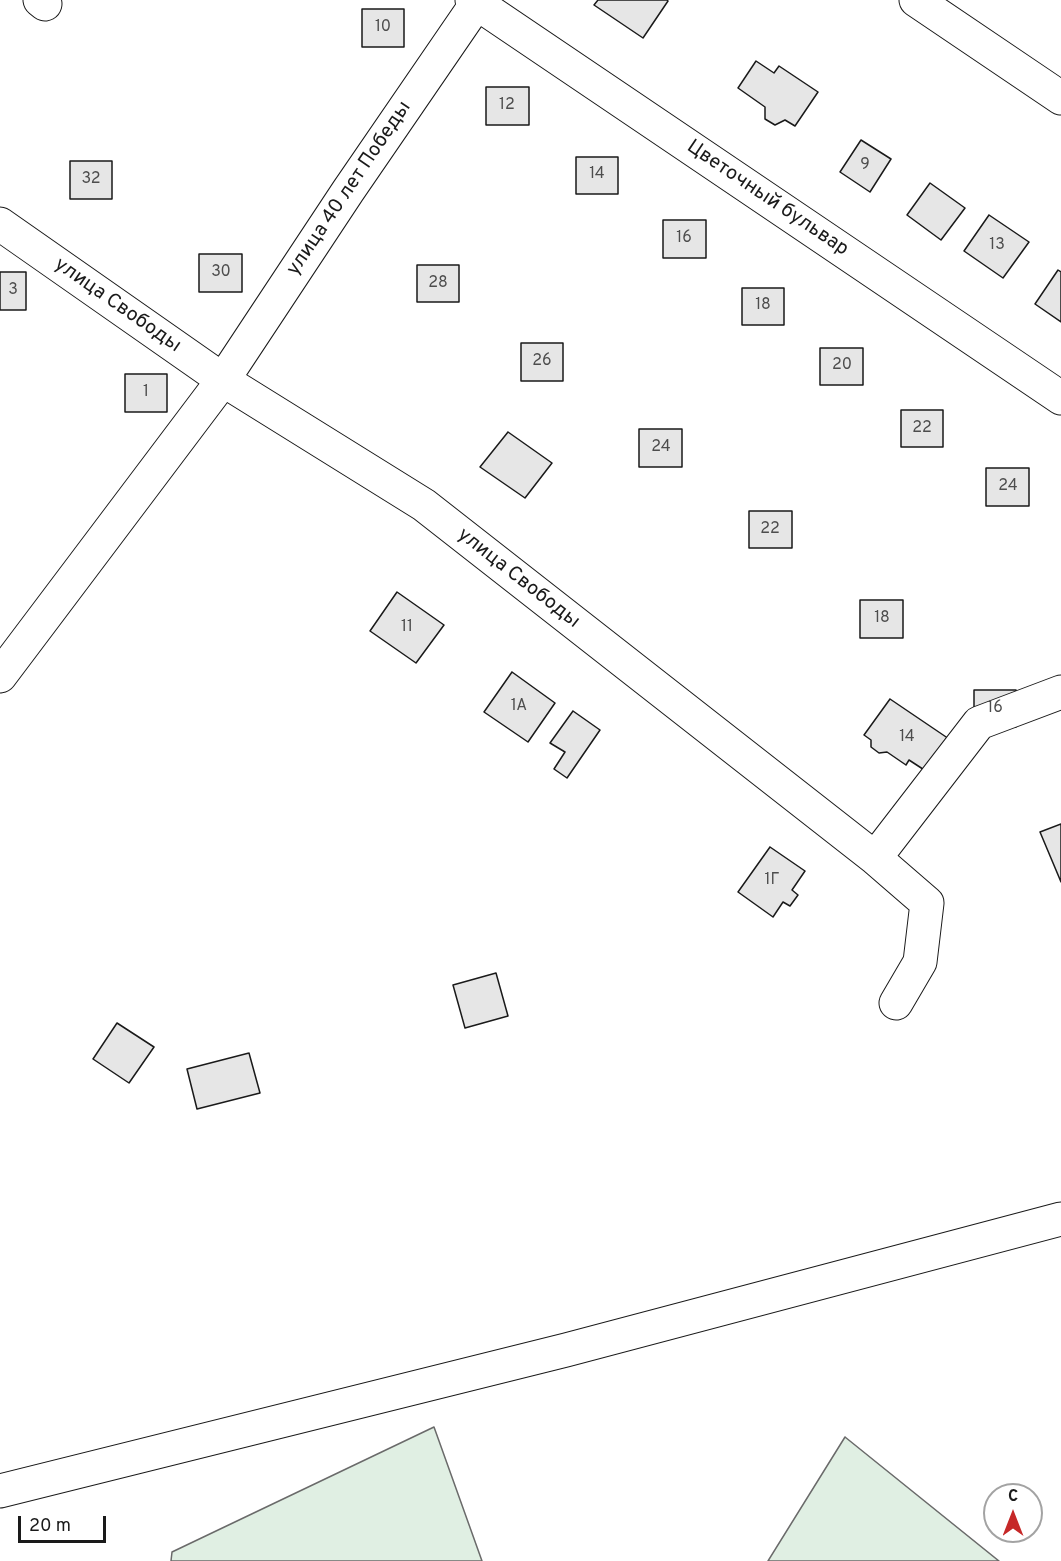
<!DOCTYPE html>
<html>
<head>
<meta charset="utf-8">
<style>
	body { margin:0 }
	#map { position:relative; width:1061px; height:1561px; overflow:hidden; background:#fff; font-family:Overpass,sans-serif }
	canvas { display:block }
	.north { position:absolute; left:983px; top:1483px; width:60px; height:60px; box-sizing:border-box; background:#fff; border:2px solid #a3a3a3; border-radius:50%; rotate:0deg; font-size:16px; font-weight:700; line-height:24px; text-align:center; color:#1a1a1a }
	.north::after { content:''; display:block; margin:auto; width:21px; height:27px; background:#c62828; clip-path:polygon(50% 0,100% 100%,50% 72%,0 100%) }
	.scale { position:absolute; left:18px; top:1516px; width:88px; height:27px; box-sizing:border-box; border:3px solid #1a1a1a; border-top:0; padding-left:8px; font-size:18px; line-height:21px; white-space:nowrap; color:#1a1a1a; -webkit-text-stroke:4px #fff; paint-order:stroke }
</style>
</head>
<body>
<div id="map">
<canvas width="1061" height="1561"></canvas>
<div class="north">С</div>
<div class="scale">20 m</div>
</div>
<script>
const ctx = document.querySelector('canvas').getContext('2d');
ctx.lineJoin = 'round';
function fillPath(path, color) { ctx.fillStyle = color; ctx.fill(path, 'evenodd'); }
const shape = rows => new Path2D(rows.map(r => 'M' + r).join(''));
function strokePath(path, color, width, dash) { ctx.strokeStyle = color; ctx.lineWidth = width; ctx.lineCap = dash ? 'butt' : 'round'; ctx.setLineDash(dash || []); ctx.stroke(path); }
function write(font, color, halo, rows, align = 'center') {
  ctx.font = font + ' Overpass,sans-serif'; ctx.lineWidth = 4.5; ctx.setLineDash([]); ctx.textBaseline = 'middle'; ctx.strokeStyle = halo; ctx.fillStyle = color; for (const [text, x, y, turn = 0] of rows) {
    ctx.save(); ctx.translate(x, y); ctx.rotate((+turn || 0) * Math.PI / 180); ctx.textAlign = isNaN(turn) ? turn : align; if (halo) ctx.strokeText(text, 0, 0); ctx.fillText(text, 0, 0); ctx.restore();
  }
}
const green = shape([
	[434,1427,482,1561,171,1561,172,1552,434,1427],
	[845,1437,999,1561,768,1561,845,1437]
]);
fillPath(green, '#e0efe3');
strokePath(green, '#6a6a6a', 1.5);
const building = shape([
	[598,0,667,0,668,1,643,38,594,5,598,0],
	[362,9,404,9,404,47,362,47,362,9],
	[756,61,774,73,779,66,818,92,795,126,785,120,775,125,765,119,765,107,738,88,756,61],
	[486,87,529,87,529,125,486,125,486,87],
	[861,140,891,159,870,192,840,172,861,140],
	[576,157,618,157,618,194,576,194,576,157],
	[70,161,112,161,112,199,70,199,70,161],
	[930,183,965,208,941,240,907,215,930,183],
	[989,215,1029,242,1003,278,964,251,989,215],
	[663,220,706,220,706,258,663,258,663,220],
	[199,254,242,254,242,292,199,292,199,254],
	[417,265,459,265,459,302,417,302,417,265],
	[1058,270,1061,272,1061,322,1035,304,1058,270],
	[0,272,26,272,26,310,0,310,0,272],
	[742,288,784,288,784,325,742,325,742,288],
	[521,343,563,343,563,381,521,381,521,343],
	[820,348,863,348,863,385,820,385,820,348],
	[125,374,167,374,167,412,125,412,125,374],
	[901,410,943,410,943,447,901,447,901,410],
	[639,429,682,429,682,467,639,467,639,429],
	[508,432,552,463,525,498,480,467,508,432],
	[986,468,1029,468,1029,506,986,506,986,468],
	[749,511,792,511,792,548,749,548,749,511],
	[397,592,444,625,416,663,370,631,397,592],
	[860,600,903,600,903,638,860,638,860,600],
	[512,672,555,703,528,742,484,712,512,672],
	[974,690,1016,690,1016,727,974,727,974,690],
	[890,699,955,743,932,775,909,760,906,765,887,752,879,753,871,747,871,740,864,735,890,699],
	[573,711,600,730,567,778,554,769,565,752,550,743,573,711],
	[1061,824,1061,882,1040,832,1061,824],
	[770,847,805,871,792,890,798,895,790,906,783,902,773,917,738,892,770,847],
	[496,973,508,1016,465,1028,453,985,496,973],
	[117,1023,154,1047,129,1083,93,1059,117,1023],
	[249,1053,260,1093,197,1109,187,1069,249,1053]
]);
fillPath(building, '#e6e6e6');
strokePath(building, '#1a1a1a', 1.5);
const minor = shape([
	[40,0,45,4],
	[472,0,1061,398],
	[916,0,1061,98],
	[0,224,223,380,424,505,875,858,927,903,920,962,896,1003],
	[0,676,223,380,348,191,479,0],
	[875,858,979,723,1061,692]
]);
const major = shape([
	[0,1491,566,1350,1061,1219]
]);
strokePath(minor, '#1a1a1a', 35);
strokePath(major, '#1a1a1a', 35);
strokePath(minor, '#fff', 33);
strokePath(major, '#fff', 33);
write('16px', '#4d4d4d', null, [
	["10",383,28],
	["12",507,106],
	["9",865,166],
	["14",597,175],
	["32",91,180],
	["16",684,239],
	["13",997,246],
	["30",221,273],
	["28",438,284],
	["3",13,291],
	["18",763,306],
	["26",542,362],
	["20",842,366],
	["1",146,393],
	["22",922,429],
	["24",661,448],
	["24",1008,487],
	["22",770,530],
	["18",882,619],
	["11",407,628],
	["1А",519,707],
	["16",995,709],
	["14",907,738],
	["1Г",772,881]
]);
write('20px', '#1a1a1a', '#fff', [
	["улица 40 лет Победы",350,189,-56],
	["Цветочный бульвар",767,199,34],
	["улица Свободы",117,306,35],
	["улица Свободы",518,579,38]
]);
</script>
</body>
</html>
